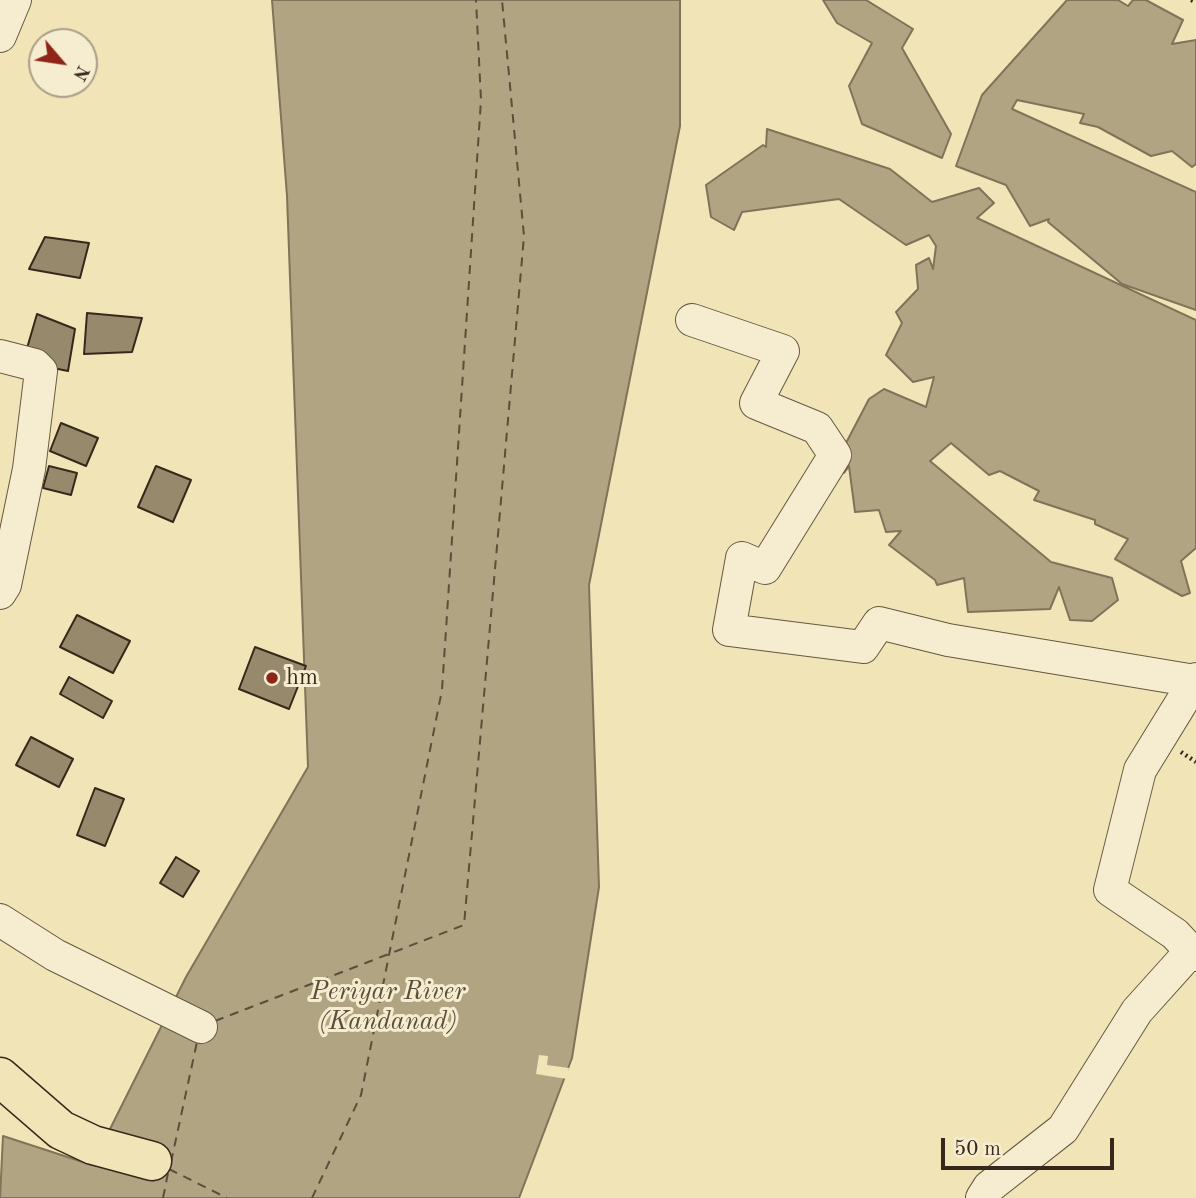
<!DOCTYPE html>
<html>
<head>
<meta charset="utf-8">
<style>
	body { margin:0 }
	#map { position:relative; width:1196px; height:1198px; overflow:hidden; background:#f1e4b6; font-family:"Old Standard TT",serif }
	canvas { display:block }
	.north { position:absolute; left:28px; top:28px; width:70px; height:70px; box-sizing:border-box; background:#f6edd0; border:2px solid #a99f88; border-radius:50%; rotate:119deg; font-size:19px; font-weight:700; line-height:28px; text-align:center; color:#36291c }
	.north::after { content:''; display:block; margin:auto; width:24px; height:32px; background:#8f2418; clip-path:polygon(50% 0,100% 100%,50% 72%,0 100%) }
	.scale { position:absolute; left:941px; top:1138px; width:173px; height:32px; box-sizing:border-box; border:4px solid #36291c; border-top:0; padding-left:9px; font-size:21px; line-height:24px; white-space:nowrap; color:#36291c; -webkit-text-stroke:5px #f6edd0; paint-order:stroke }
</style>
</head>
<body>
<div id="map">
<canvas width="1196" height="1198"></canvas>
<div class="north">N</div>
<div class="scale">50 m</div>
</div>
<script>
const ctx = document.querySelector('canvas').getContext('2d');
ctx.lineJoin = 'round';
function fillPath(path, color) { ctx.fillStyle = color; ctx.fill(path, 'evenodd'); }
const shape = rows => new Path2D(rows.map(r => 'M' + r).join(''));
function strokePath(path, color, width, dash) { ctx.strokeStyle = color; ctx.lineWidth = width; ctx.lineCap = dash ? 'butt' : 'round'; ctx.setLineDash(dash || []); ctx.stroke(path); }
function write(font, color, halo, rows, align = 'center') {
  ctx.font = font + ' "Old Standard TT",serif'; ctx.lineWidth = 6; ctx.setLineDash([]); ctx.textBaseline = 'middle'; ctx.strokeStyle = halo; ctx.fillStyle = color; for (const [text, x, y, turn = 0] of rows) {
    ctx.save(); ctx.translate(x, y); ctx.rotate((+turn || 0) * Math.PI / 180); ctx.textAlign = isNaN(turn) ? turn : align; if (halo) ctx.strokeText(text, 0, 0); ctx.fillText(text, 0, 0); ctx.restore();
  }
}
const water = shape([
	[272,0,680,0,680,126,589,585,599,887,572,1058,519,1198,0,1198,3,1136,92,1165,186,977,308,767,287,196,272,0],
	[823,0,866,0,913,29,902,48,951,134,942,158,862,124,849,86,872,43,837,23,823,0],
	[1067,0,1118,0,1128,6,1133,0,1146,0,1183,20,1172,44,1196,40,1196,164,1192,167,1172,151,1151,156,1098,127,1080,123,1084,114,1017,100,1012,109,1196,192,1196,310,1122,284,1048,222,1049,219,1030,226,1006,185,956,166,982,95,1067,0],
	[767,129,890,169,932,202,979,188,994,203,977,218,1196,320,1196,548,1181,561,1190,593,1182,596,1115,559,1128,539,1095,524,1095,520,1034,500,1039,491,1000,471,989,475,951,443,930,461,1051,562,1112,578,1118,600,1092,621,1070,620,1059,587,1050,609,968,612,964,578,937,585,935,580,889,545,901,531,886,532,879,510,855,512,849,466,844,473,834,466,869,399,884,389,926,407,934,377,913,382,886,355,902,323,896,312,918,289,916,265,929,258,933,269,936,246,929,235,906,245,839,199,742,212,734,230,711,217,706,185,763,145,766,147,767,129]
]);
fillPath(water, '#b1a482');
strokePath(water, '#807359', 2);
fillPath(shape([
	[539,1055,548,1056,547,1065,569,1068,567,1079,536,1074]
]), '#f1e4b6');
strokePath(shape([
	[215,1021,464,925,524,236,502,0],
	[171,1162,197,1042],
	[169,1169,227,1198],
	[163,1198,169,1168],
	[312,1198,361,1095,442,690,481,100,476,0]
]), '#5b4e3b', 2, [9, 7]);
const building = shape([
	[45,237,89,243,80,278,29,269,45,237],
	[87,313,142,318,132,352,84,354,87,313],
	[37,314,75,329,68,371,23,362,37,314],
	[61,423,98,438,86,466,50,451,61,423],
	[49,466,77,473,71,495,43,488,49,466],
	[156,466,191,480,173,522,138,507,156,466],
	[77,615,130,641,113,673,60,647,77,615],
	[255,647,306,666,289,709,239,689,255,647],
	[69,677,112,701,103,718,60,694,69,677],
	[31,737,73,759,59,787,16,765,31,737],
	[95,788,124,799,105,846,77,835,95,788],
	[176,857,199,871,183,897,160,883,176,857]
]);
fillPath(building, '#978a6c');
strokePath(building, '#36291c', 2);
const minor = shape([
	[0,36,15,0],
	[692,320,783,351,756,403,817,428,835,455,765,568,742,558,729,630,863,647,879,623,948,640,1195,681],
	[0,356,35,365,41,371,29,469,5,585,0,593],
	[0,920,55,955,201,1027],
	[1191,951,1175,934,1110,890,1140,770,1196,679],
	[982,1198,989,1187,1063,1129,1137,1011,1191,951,1196,955]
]);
const major = shape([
	[0,1077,61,1130,93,1145,152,1161]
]);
strokePath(minor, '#655842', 34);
strokePath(major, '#36291c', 41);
strokePath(shape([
	[1191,0,1196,2],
	[1181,752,1196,762]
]), '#36291c', 4.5, [2, 3.5]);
strokePath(minor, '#f6edd0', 32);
strokePath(major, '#f1e4b6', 38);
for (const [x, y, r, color] of [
	[272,678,7,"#8f2418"]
]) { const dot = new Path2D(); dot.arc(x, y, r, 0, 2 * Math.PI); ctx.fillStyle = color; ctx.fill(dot); strokePath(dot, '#f6edd0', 2.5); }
write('24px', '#36291c', '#f6edd0', [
	["hm",286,678]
], 'left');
write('italic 26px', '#5b4e3b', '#f6edd0', [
	["Periyar River",388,992],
	["(Kandanad)",388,1022]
]);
</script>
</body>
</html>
